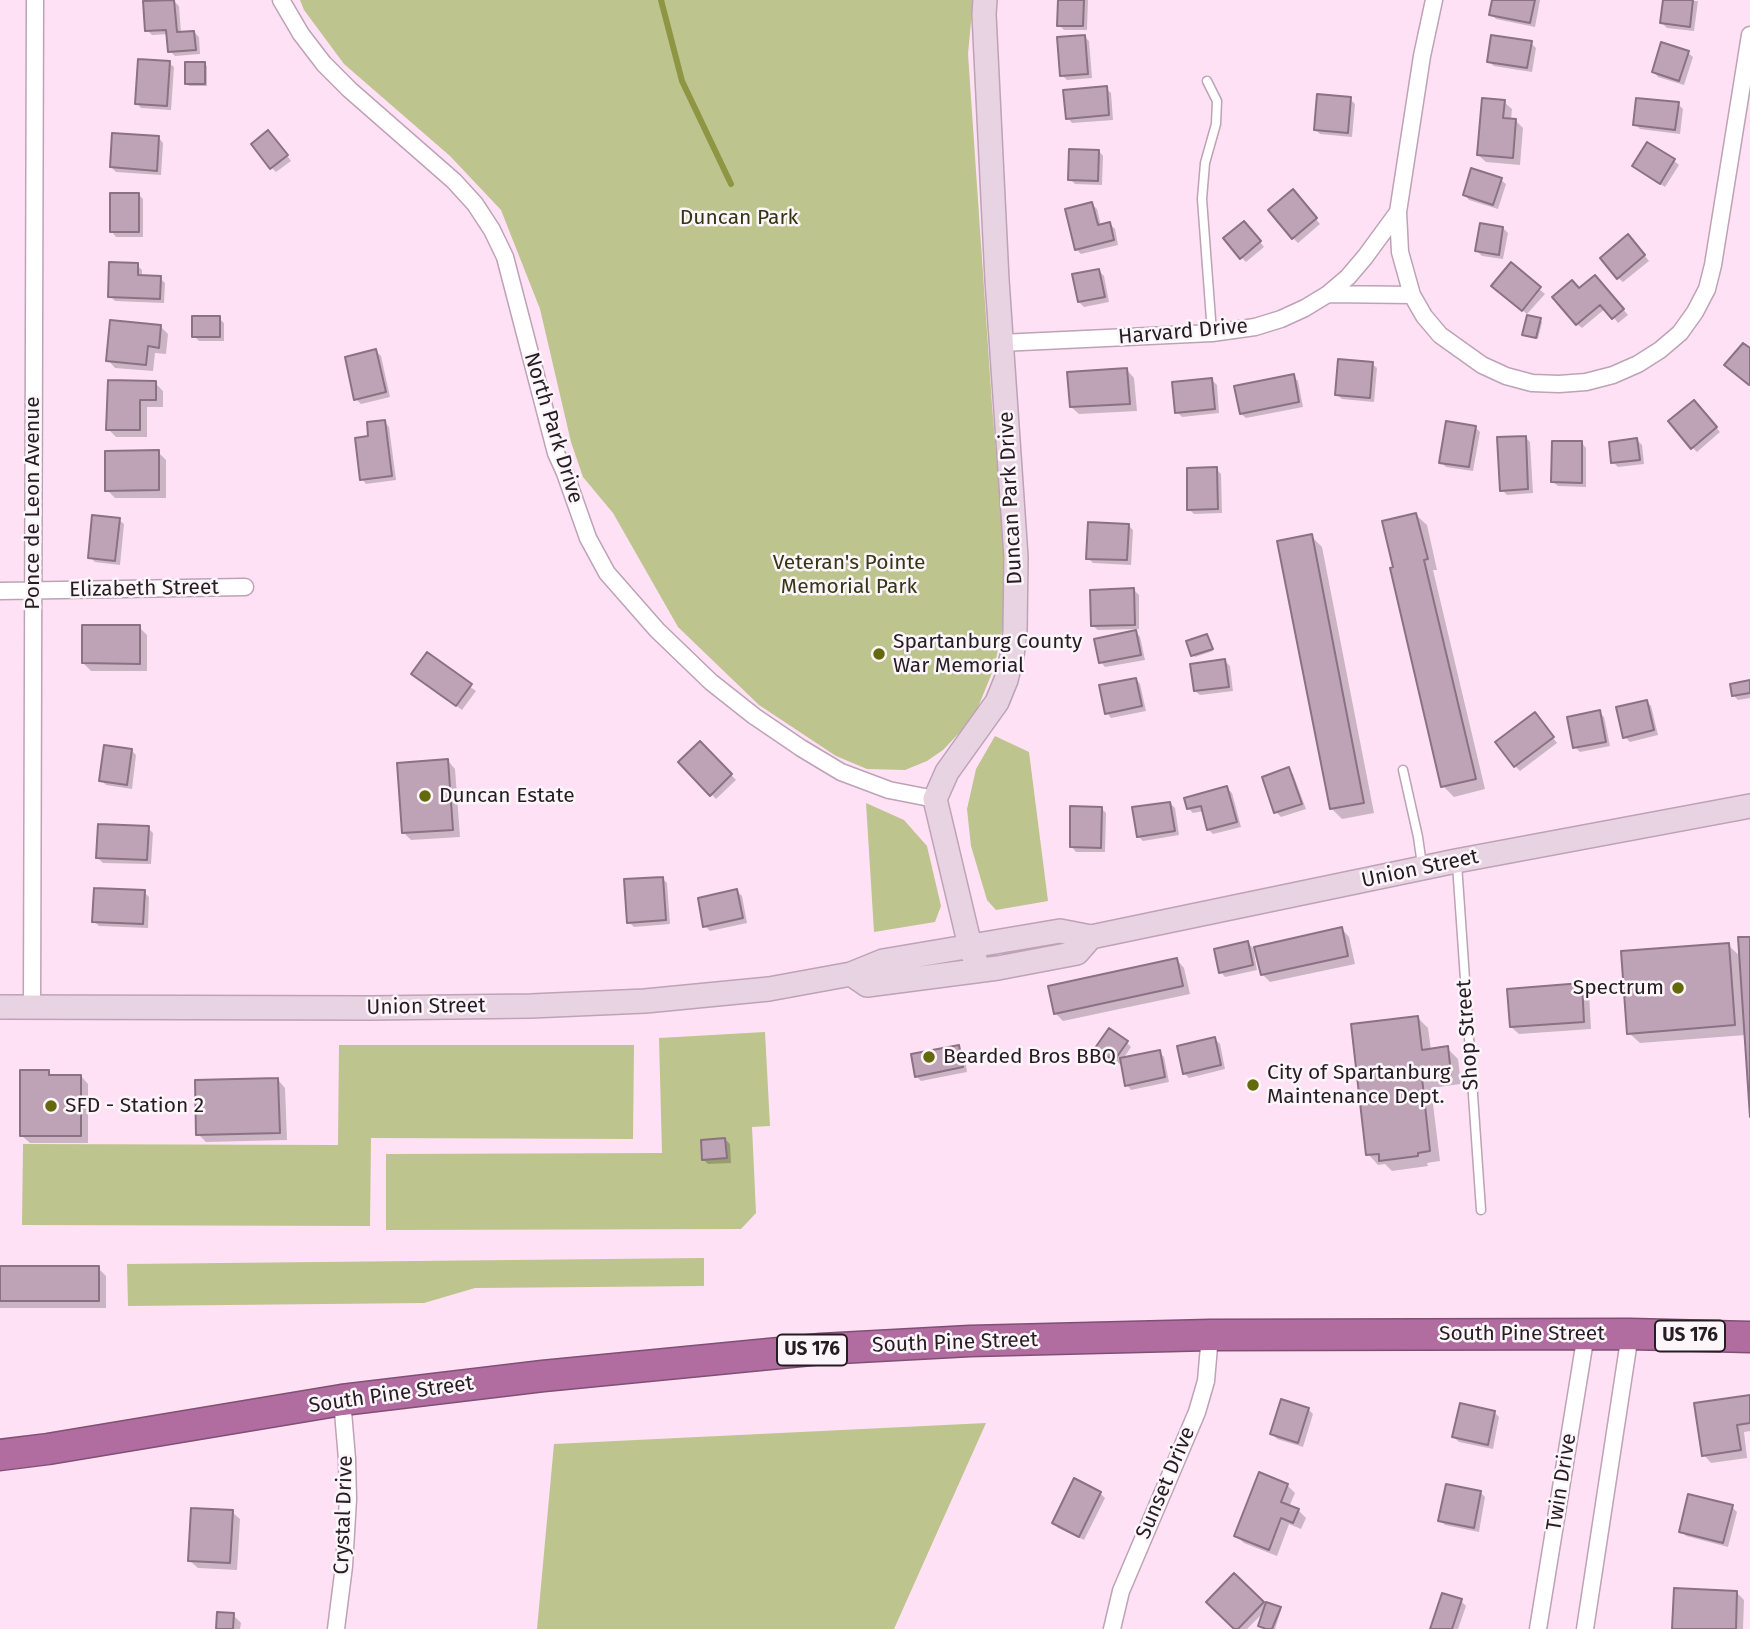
<!DOCTYPE html>
<html>
<head>
<meta charset="utf-8">
<style>
	body { margin:0 }
	canvas { display:block; background:#fee1f5 }
</style>
</head>
<body>
<canvas width="1750" height="1629"></canvas>
<script>
const ctx = document.querySelector('canvas').getContext('2d');
ctx.lineJoin = 'round';
function fillPath(path, color) { ctx.fillStyle = color; ctx.fill(path, 'evenodd'); }
const shape = rows => new Path2D(rows.map(r => 'M' + r).join(''));
function strokePath(path, color, width, dash) { ctx.strokeStyle = color; ctx.lineWidth = width; ctx.lineCap = dash ? 'butt' : 'round'; ctx.setLineDash(dash || []); ctx.stroke(path); }
function write(font, color, halo, rows, align = 'center') {
  ctx.font = font + ' "Fira Sans",sans-serif'; ctx.lineWidth = 5; ctx.setLineDash([]); ctx.textBaseline = 'middle'; ctx.strokeStyle = halo; ctx.fillStyle = color; for (const [text, x, y, turn = 0] of rows) {
    ctx.save(); ctx.translate(x, y); ctx.rotate((+turn || 0) * Math.PI / 180); ctx.textAlign = isNaN(turn) ? turn : align; if (halo) ctx.strokeText(text, 0, 0); ctx.fillText(text, 0, 0); ctx.restore();
  }
}
fillPath(shape([
	[300,0,973,0,968,54,992,405,1005,559,1003,626,994,668,974,717,943,750,927,761,905,770,867,769,836,756,759,705,678,627,613,513,583,477,571,442,540,309,501,210,450,156,344,64,304,10],
	[995,736,1029,752,1048,901,996,910,987,900,971,846,967,809,976,769],
	[866,803,904,820,927,846,941,906,935,922,874,932],
	[765,1032,770,1126,752,1127,756,1213,741,1229,386,1230,386,1154,662,1153,659,1038],
	[339,1045,634,1045,633,1139,371,1138,370,1226,22,1225,23,1144,338,1145],
	[704,1258,704,1286,475,1288,424,1303,128,1306,127,1264],
	[986,1423,894,1629,537,1629,554,1444]
]), '#bec48d');
fillPath(shape([
	[1060,0,1088,0,1087,30,1064,30,1059,25],
	[1494,0,1540,0,1535,27,1496,19,1491,14],
	[1665,0,1698,1,1694,31,1667,28,1662,23],
	[174,1,179,6,181,33,194,32,199,37,200,54,175,56,170,51,169,34,152,35,147,30],
	[1084,36,1089,41,1092,78,1067,80,1062,75],
	[1531,43,1536,48,1532,72,1494,66,1489,62],
	[1688,53,1693,57,1684,85,1658,77,1654,72],
	[169,63,174,67,171,110,141,108,137,103],
	[205,64,207,66,207,86,189,86,187,84],
	[1106,88,1111,93,1113,120,1072,123,1068,118],
	[1350,99,1355,104,1352,137,1320,134,1316,130],
	[1504,102,1512,109,1511,120,1515,120,1523,128,1520,165,1486,162,1478,155],
	[1678,104,1683,109,1680,134,1640,129,1635,124],
	[273,137,291,161,276,172,271,167],
	[159,138,163,143,161,175,116,172,111,167],
	[1647,144,1674,161,1679,165,1665,187,1639,171,1634,166],
	[1099,151,1103,156,1102,185,1075,184,1070,179],
	[1501,180,1506,184,1498,209,1469,200,1465,195],
	[138,194,143,199,143,237,116,237,112,232],
	[1297,196,1320,224,1298,243,1293,238],
	[1092,204,1097,209,1101,226,1110,224,1115,229,1118,245,1081,254,1076,249],
	[1249,228,1264,247,1246,262,1241,257],
	[1503,228,1508,233,1503,259,1482,256,1477,251],
	[1633,241,1649,261,1623,282,1618,278],
	[137,265,142,270,142,277,160,278,165,283,164,303,115,301,110,296],
	[1511,265,1545,294,1527,314,1498,290],
	[1099,271,1104,276,1109,302,1084,307,1079,302],
	[1600,282,1628,315,1618,323,1606,308,1582,328,1577,324,1580,290],
	[219,318,224,323,224,341,199,341,194,336],
	[1540,320,1542,322,1538,339,1526,336,1524,335],
	[160,326,168,334,166,354,155,353,153,371,115,368,108,360],
	[376,351,381,356,390,397,361,404,356,399],
	[1372,364,1377,368,1374,402,1342,399,1337,395],
	[1127,370,1134,378,1137,411,1079,414,1071,407],
	[1293,376,1298,381,1303,407,1246,418,1241,414],
	[1212,380,1217,385,1219,413,1182,417,1177,412],
	[155,383,163,391,163,407,147,407,147,437,116,437,108,429],
	[1699,407,1720,432,1697,452,1692,447],
	[385,422,389,427,396,480,366,484,362,479,370,437],
	[1475,427,1480,432,1473,471,1446,467,1441,462],
	[1525,437,1530,442,1533,493,1507,495,1502,490],
	[1637,440,1642,445,1644,464,1618,467,1613,462],
	[1582,443,1586,448,1586,487,1558,486,1553,482],
	[158,452,166,460,166,498,115,498,107,490],
	[1216,469,1221,474,1222,513,1194,514,1189,509],
	[1416,515,1427,525,1437,570,1433,570,1485,789,1454,797,1443,786,1395,568],
	[119,520,124,524,120,565,95,562,90,557],
	[1128,525,1133,530,1131,565,1093,563,1088,558],
	[1311,536,1322,547,1374,813,1342,819,1331,808],
	[1134,590,1139,595,1139,629,1098,630,1093,626],
	[139,627,147,635,147,671,91,671,83,663],
	[1136,632,1140,637,1145,660,1105,667,1101,662],
	[1207,636,1213,651,1195,657,1193,655],
	[427,655,476,691,462,710,413,674],
	[1225,661,1230,666,1233,691,1200,695,1195,691],
	[1136,679,1140,684,1146,711,1111,718,1107,713],
	[1750,682,1750,698,1738,700,1733,695],
	[1646,701,1651,706,1658,735,1630,742,1625,737],
	[1599,712,1604,717,1610,746,1580,752,1575,747],
	[1539,719,1557,743,1520,771,1515,766],
	[700,743,736,780,716,799,681,762],
	[131,750,136,755,132,789,106,785,101,780],
	[448,761,455,769,460,837,411,840,403,832],
	[1289,769,1293,774,1306,809,1281,817,1276,812],
	[1227,788,1232,793,1241,827,1213,834,1208,829,1204,811,1193,813,1188,808],
	[1170,803,1175,808,1179,835,1143,841,1138,836],
	[1101,808,1106,813,1105,852,1076,852,1072,847],
	[148,828,153,833,151,864,103,863,98,858],
	[662,878,667,883,670,924,634,927,629,922],
	[737,891,742,896,747,923,710,931,705,926],
	[144,892,149,897,148,928,99,926,94,921],
	[1342,929,1349,937,1355,964,1270,982,1262,974],
	[1750,938,1750,1090,1746,1035,1640,1043,1629,1033,1728,945,1742,958],
	[1248,943,1253,948,1257,970,1225,977,1221,972],
	[1177,960,1184,968,1190,994,1063,1021,1055,1013],
	[1581,985,1589,993,1591,1029,1519,1034,1511,1027],
	[1418,1018,1428,1028,1431,1050,1447,1048,1458,1059,1461,1084,1431,1088,1440,1161,1427,1163,1428,1166,1392,1171,1385,1164,1378,1165,1368,1154],
	[1215,1039,1220,1044,1225,1069,1189,1078,1184,1073],
	[1126,1042,1131,1047,1123,1059,1159,1052,1164,1057,1169,1082,1131,1090,1127,1085,1122,1061,1120,1064,1102,1053],
	[959,1047,964,1052,967,1072,921,1081,916,1076],
	[48,1072,53,1077,81,1076,88,1084,88,1143,30,1143,22,1136],
	[278,1080,285,1088,287,1140,206,1142,198,1134],
	[725,1139,730,1144,731,1163,708,1164,703,1159],
	[0,1268,98,1268,106,1276,106,1308,0,1308],
	[1750,1397,1750,1431,1744,1432,1747,1458,1711,1463,1704,1455],
	[1308,1409,1313,1414,1303,1447,1277,1439,1272,1434],
	[1495,1413,1499,1417,1493,1449,1459,1442,1454,1437],
	[1287,1485,1295,1493,1289,1507,1298,1510,1306,1518,1301,1529,1289,1524,1277,1556,1244,1543,1236,1536],
	[1480,1492,1485,1497,1479,1532,1445,1525,1440,1520],
	[1100,1493,1105,1498,1084,1540,1058,1528,1054,1523],
	[1732,1507,1737,1512,1728,1547,1686,1536,1681,1531],
	[232,1512,240,1519,237,1570,198,1568,190,1561],
	[1234,1575,1266,1606,1280,1609,1281,1610,1275,1629,1266,1629,1260,1625,1265,1611,1247,1629,1236,1629],
	[1736,1592,1744,1600,1743,1629,1674,1629],
	[1461,1601,1466,1606,1458,1629,1432,1629],
	[233,1615,241,1623,240,1629,217,1629]
]), '#0003');
strokePath(shape([
	[661,0,682,81,731,184]
]), '#8e9543', 6);
const building = shape([
	[174,0,177,32,194,31,196,50,168,52,166,30,145,31,143,1,174,0],
	[1058,0,1084,0,1083,26,1057,26,1058,0],
	[1492,0,1535,0,1530,23,1489,15,1492,0],
	[1663,0,1693,0,1690,27,1660,23,1663,0],
	[1085,35,1088,74,1060,76,1057,37,1085,35],
	[1491,35,1532,41,1527,68,1487,62,1491,35],
	[1661,42,1689,51,1679,81,1652,72,1661,42],
	[138,59,170,61,167,106,135,104,138,59],
	[185,62,205,62,205,84,185,84,185,62],
	[1107,86,1109,115,1066,119,1063,90,1107,86],
	[1317,94,1351,97,1348,133,1314,130,1317,94],
	[1482,98,1505,100,1503,118,1516,119,1513,158,1477,155,1482,98],
	[1636,98,1679,102,1675,130,1633,125,1636,98],
	[268,130,288,155,270,169,251,144,268,130],
	[112,133,159,136,157,171,110,167,112,133],
	[1647,142,1675,159,1660,184,1632,166,1647,142],
	[1069,149,1099,150,1098,181,1068,180,1069,149],
	[1471,168,1502,178,1493,205,1463,195,1471,168],
	[1293,189,1317,218,1292,239,1268,210,1293,189],
	[110,193,139,193,139,232,110,232,110,193],
	[1092,202,1098,225,1110,222,1114,240,1075,250,1065,209,1092,202],
	[1244,221,1261,241,1240,259,1223,238,1244,221],
	[1480,223,1503,227,1499,255,1475,251,1480,223],
	[1628,234,1645,255,1617,279,1600,258,1628,234],
	[109,262,138,263,138,275,161,276,160,299,108,297,109,262],
	[1511,262,1541,287,1522,311,1491,286,1511,262],
	[1099,269,1105,297,1078,302,1072,274,1099,269],
	[1595,275,1624,309,1612,319,1600,305,1576,325,1552,297,1572,280,1579,288,1595,275],
	[1527,315,1541,318,1536,338,1522,335,1527,315],
	[192,316,220,316,220,337,192,337,192,316],
	[110,320,161,325,159,348,148,346,146,365,106,361,110,320],
	[1743,343,1750,348,1750,384,1749,385,1724,365,1743,343],
	[376,349,386,392,354,400,345,357,376,349],
	[1338,359,1373,362,1370,398,1335,395,1338,359],
	[1127,368,1130,404,1070,407,1067,372,1127,368],
	[1294,374,1299,402,1240,414,1234,386,1294,374],
	[1212,378,1215,409,1175,413,1172,382,1212,378],
	[108,380,156,381,156,400,140,400,140,430,106,430,108,380],
	[1694,400,1717,427,1691,449,1668,421,1694,400],
	[385,420,392,476,360,480,355,438,368,436,367,422,385,420],
	[1446,421,1476,426,1469,467,1439,463,1446,421],
	[1526,436,1528,489,1500,491,1497,437,1526,436],
	[1637,438,1640,460,1611,463,1609,442,1637,438],
	[1552,441,1582,441,1582,483,1551,482,1552,441],
	[159,450,159,490,105,491,105,451,159,450],
	[1217,467,1218,509,1187,510,1187,468,1217,467],
	[1416,513,1428,559,1424,560,1476,779,1441,787,1390,568,1393,567,1382,521,1416,513],
	[92,515,120,518,115,561,88,558,92,515],
	[1088,522,1129,524,1127,560,1086,559,1088,522],
	[1312,534,1364,803,1330,809,1277,541,1312,534],
	[1134,588,1135,625,1091,626,1090,590,1134,588],
	[82,625,140,625,140,664,82,663,82,625],
	[1136,630,1141,655,1099,663,1094,639,1136,630],
	[1207,634,1213,649,1191,656,1186,641,1207,634],
	[427,652,472,684,456,706,411,674,427,652],
	[1225,659,1229,687,1194,691,1190,664,1225,659],
	[1136,678,1142,706,1105,714,1099,685,1136,678],
	[1750,680,1750,693,1732,696,1730,684,1750,680],
	[1647,700,1654,730,1623,738,1616,707,1647,700],
	[1600,710,1606,742,1573,748,1567,717,1600,710],
	[1535,712,1554,737,1514,767,1495,742,1535,712],
	[700,741,732,774,710,796,678,762,700,741],
	[104,745,132,749,127,785,99,781,104,745],
	[448,759,453,830,402,833,397,763,448,759],
	[1289,767,1302,804,1274,813,1262,777,1289,767],
	[1227,786,1237,822,1207,830,1201,806,1187,809,1184,798,1227,786],
	[1170,802,1175,831,1137,837,1132,807,1170,802],
	[1070,806,1102,807,1101,848,1070,847,1070,806],
	[98,824,149,826,147,860,96,858,98,824],
	[663,877,666,920,627,923,624,879,663,877],
	[94,888,145,890,143,924,92,922,94,888],
	[737,889,743,918,703,927,698,898,737,889],
	[1342,927,1348,956,1261,975,1254,947,1342,927],
	[1738,937,1750,937,1750,1117,1738,937],
	[1248,941,1253,965,1219,973,1214,949,1248,941],
	[1729,943,1735,1025,1627,1034,1621,951,1729,943],
	[1177,958,1183,986,1054,1014,1048,986,1177,958],
	[1582,983,1584,1022,1510,1027,1507,989,1582,983],
	[1418,1016,1422,1050,1448,1046,1451,1074,1422,1078,1430,1151,1418,1153,1418,1156,1379,1161,1379,1154,1366,1155,1351,1024,1418,1016],
	[1109,1028,1128,1041,1114,1061,1095,1048,1109,1028],
	[1215,1037,1221,1065,1183,1074,1177,1046,1215,1037],
	[959,1045,963,1067,915,1077,911,1054,959,1045],
	[1160,1050,1165,1077,1125,1086,1120,1058,1160,1050],
	[20,1070,49,1070,49,1075,81,1075,81,1136,20,1136,20,1070],
	[278,1078,280,1133,196,1135,195,1080,278,1078],
	[725,1138,727,1158,702,1160,701,1140,725,1138],
	[0,1266,99,1266,99,1301,0,1301,0,1266],
	[1750,1395,1750,1423,1737,1425,1741,1450,1702,1456,1694,1403,1750,1395],
	[1281,1399,1309,1408,1298,1443,1270,1434,1281,1399],
	[1460,1403,1495,1411,1488,1445,1452,1437,1460,1403],
	[1259,1472,1288,1484,1281,1502,1299,1509,1293,1523,1281,1518,1269,1550,1234,1536,1259,1472],
	[1074,1478,1101,1492,1079,1537,1052,1523,1074,1478],
	[1446,1484,1481,1491,1474,1528,1438,1521,1446,1484],
	[1688,1494,1733,1505,1723,1543,1679,1532,1688,1494],
	[191,1508,233,1510,230,1563,188,1561,191,1508],
	[1234,1573,1264,1602,1238,1629,1234,1629,1206,1602,1234,1573],
	[1674,1588,1737,1591,1736,1629,1672,1629,1674,1588],
	[1442,1593,1462,1599,1452,1629,1430,1629,1442,1593],
	[1266,1602,1281,1607,1272,1629,1266,1629,1258,1626,1266,1602],
	[217,1612,234,1613,233,1629,216,1629,217,1612]
]);
fillPath(building, '#bea3b6');
strokePath(building, '#8b7184', 2);
const lane = shape([
	[1207,81,1217,101,1216,124,1205,163,1202,199,1212,333],
	[1403,770,1418,837,1422,865],
	[1457,864,1481,1210]
]);
const street = shape([
	[281,0,301,34,324,64,350,90,454,181,475,204,492,230,505,257,556,453,565,473,588,538,607,573,657,630,711,682,754,716,801,748,841,772,889,790,935,799],
	[1398,212,1400,252,1412,295,1424,316,1440,335,1482,365,1506,376,1532,383,1559,384,1586,382,1613,375,1638,364,1660,350,1680,333,1695,312,1707,289,1713,265,1750,35],
	[1328,294,1412,295],
	[1001,343,1212,333,1255,327,1281,319,1305,308,1328,294,1348,277,1365,257,1398,212,1422,56,1434,0],
	[0,591,245,587],
	[32,1007,35,0],
	[336,1629,344,1566,348,1499,347,1459,342,1400],
	[1112,1629,1121,1591,1197,1412,1206,1381,1210,1335],
	[1538,1629,1586,1334],
	[1585,1629,1630,1334]
]);
const secondary = shape([
	[979,970,970,946,935,799,947,772,997,702,1006,680,1012,656,1015,632,1016,557,997,280,984,14,985,0],
	[851,974,867,985,998,968,1077,953,1091,937],
	[0,1007,371,1008,531,1006,645,1001,769,989,851,974,883,961,1060,931,1091,937,1456,861,1750,806]
]);
const highway = shape([
	[0,1455,48,1449,342,1400,543,1376,821,1349,970,1341,1210,1335,1630,1334,1750,1337]
]);
strokePath(lane, '#bea2b6', 11);
strokePath(street, '#bea2b6', 19);
strokePath(secondary, '#bea2b6', 26);
strokePath(highway, '#805074', 33);
strokePath(lane, '#fff', 8);
strokePath(street, '#fff', 16);
strokePath(secondary, '#e8d3e2', 23);
strokePath(highway, '#b16ca0', 30);
for (const [x, y, r, color] of [
	[879,654,7,"#646a0b"],
	[425,796,7,"#646a0b"],
	[1678,988,7,"#646a0b"],
	[929,1057,7,"#646a0b"],
	[1253,1085,7,"#646a0b"],
	[51,1106,7,"#646a0b"]
]) { const dot = new Path2D(); dot.arc(x, y, r, 0, 2 * Math.PI); ctx.fillStyle = color; ctx.fill(dot); strokePath(dot, '#fcf6fa', 2.5); }
for (const [x, y, w] of [
	[1690,1336,70],
	[812,1350,70]
]) { const box = new Path2D(); box.roundRect(x - w / 2, y - 15.5, w, 31, 5); ctx.fillStyle = '#fcf6fa'; ctx.fill(box); strokePath(box, '#261c23', 2); }
write('bold 19px', '#261c23', null, [
	["US 176",1690,1336],
	["US 176",812,1350]
]);
write('21px', '#343713', '#fcf6fa', [
	["Duncan Park",739,218],
	["Veteran's Pointe",849,563],
	["Memorial Park",849,587]
]);
write('21px', '#261c23', '#fcf6fa', [
	["Harvard Drive",1183,332,-5],
	["North Park Drive",553,428,73],
	["Duncan Park Drive",1011,498,-93],
	["Ponce de Leon Avenue",33,503,-90],
	["Elizabeth Street",144,589,-1],
	["Union Street",1420,869,-12],
	["Union Street",426,1007,-1],
	["Shop Street",1468,1035,-94],
	["South Pine Street",1522,1334],
	["South Pine Street",955,1343,-2],
	["South Pine Street",391,1395,-8],
	["Twin Drive",1562,1482,-81],
	["Sunset Drive",1166,1483,-67],
	["Crystal Drive",344,1515,-88]
]);
write('21px', '#261c23', '#fcf6fa', [
	["Spartanburg County",893,642],
	["War Memorial",893,666],
	["Duncan Estate",439,796],
	["Spectrum",1664,988,"right"],
	["Bearded Bros BBQ",943,1057],
	["City of Spartanburg",1267,1073],
	["Maintenance Dept.",1267,1097],
	["SFD - Station 2",65,1106]
], 'left');
</script>
</body>
</html>
